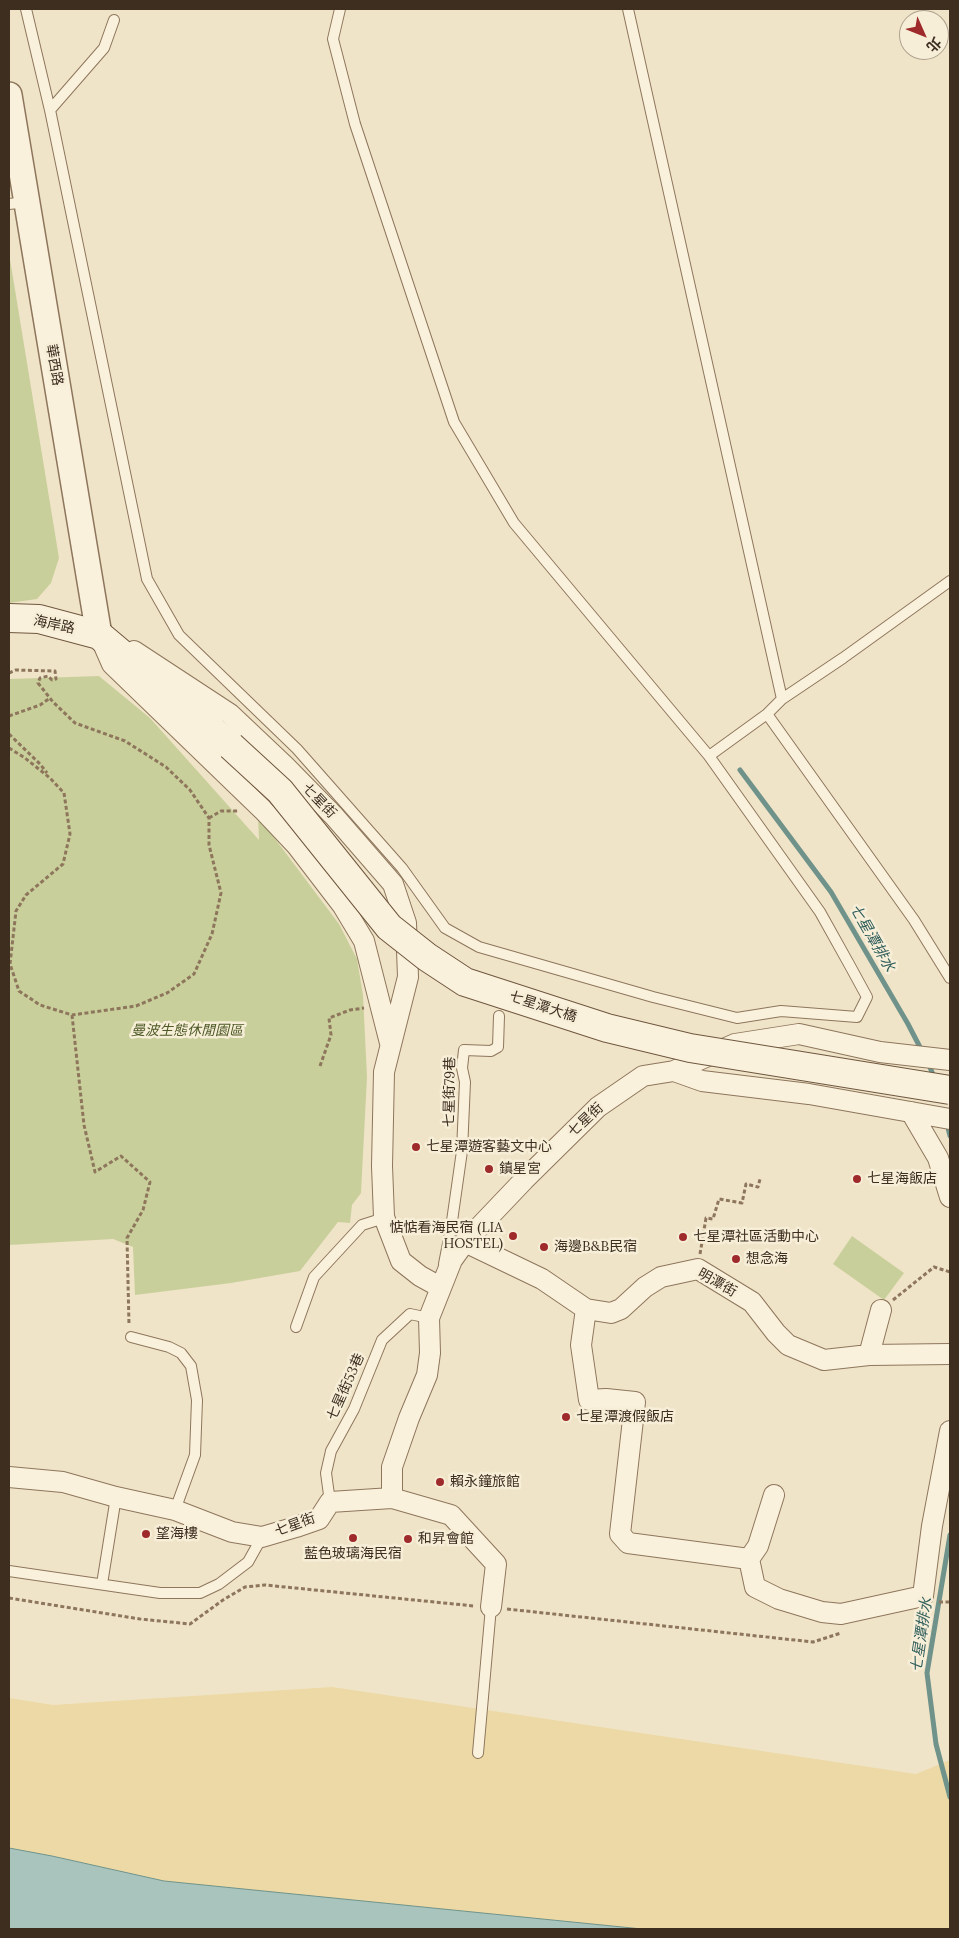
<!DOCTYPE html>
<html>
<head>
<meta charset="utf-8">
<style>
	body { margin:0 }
	#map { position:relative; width:959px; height:1938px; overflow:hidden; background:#f0e4c8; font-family:Lora,"Noto Sans TC",serif }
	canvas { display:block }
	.frame { position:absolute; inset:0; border:10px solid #3d2e20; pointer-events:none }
	.north { position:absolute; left:899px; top:10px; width:50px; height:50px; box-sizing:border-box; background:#f7eed8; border:1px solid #ada18e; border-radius:50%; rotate:134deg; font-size:14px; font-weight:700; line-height:20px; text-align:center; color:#3d2e20 }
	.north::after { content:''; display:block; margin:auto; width:18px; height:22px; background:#9e2a2b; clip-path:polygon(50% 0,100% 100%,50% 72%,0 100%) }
</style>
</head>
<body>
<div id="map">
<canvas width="959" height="1938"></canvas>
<div class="frame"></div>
<div class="north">北</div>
</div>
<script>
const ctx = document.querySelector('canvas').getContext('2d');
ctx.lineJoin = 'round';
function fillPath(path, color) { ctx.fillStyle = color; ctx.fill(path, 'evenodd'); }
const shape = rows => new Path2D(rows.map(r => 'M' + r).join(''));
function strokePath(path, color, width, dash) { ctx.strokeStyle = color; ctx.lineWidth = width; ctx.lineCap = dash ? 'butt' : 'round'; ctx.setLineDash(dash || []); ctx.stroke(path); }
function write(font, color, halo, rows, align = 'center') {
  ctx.font = font + ' Lora,"Noto Sans TC",serif'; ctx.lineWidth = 5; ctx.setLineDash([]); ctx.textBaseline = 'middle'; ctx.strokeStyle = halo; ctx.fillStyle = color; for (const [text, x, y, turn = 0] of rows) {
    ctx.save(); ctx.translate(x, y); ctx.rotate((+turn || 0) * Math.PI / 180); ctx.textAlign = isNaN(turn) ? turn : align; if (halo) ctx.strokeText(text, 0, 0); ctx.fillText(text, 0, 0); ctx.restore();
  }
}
fillPath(shape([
	[9,253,59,558,51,583,37,599,9,603],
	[99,676,150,718,259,840,258,816,339,924,357,959,363,995,367,1077,361,1193,352,1205,350,1223,338,1222,300,1271,231,1283,135,1295,133,1247,113,1239,9,1245,9,679],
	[852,1236,904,1273,884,1300,833,1264]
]), '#c9cf9b');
fillPath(shape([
	[332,1687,916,1774,950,1760,950,1929,642,1929,164,1881,52,1856,9,1848,9,1698,53,1705]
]), '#ecd9a5');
const water = shape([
	[9,1848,52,1856,164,1881,642,1929,9,1929,9,1848]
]);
fillPath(water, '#a9c4bc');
strokePath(water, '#6f938a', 1);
strokePath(shape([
	[740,770,831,892,908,1024,923,1053],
	[928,1062,935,1080],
	[947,1124,950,1136],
	[950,1535,927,1673,936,1744,950,1797]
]), '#6f938a', 5);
const service = shape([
	[26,9,50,110,147,579,179,635,297,749,402,868,445,928,479,947,653,997,737,1018,781,1011,857,1017,867,997,849,964,820,912,709,756,767,714,782,699,843,658,950,581],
	[340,9,333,39,355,124,454,422,514,523,709,756],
	[628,9,782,699],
	[50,110,104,48,114,20],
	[9,204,27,202],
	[767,714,914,920,950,978],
	[444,1264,451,1228,462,1151,465,1082,462,1068,464,1050,491,1051,498,1047,499,1016],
	[296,1327,314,1277,362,1225,384,1218],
	[131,1337,169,1347,181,1353,191,1366,197,1400,195,1455,175,1510],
	[330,1502,326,1473,331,1451,354,1409,382,1340,410,1314,429,1318],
	[9,1571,160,1593,200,1593,219,1584,248,1562,262,1537],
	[102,1584,116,1497],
	[478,1753,491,1607]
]);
const minor = shape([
	[101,639,112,664,263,810,297,846,343,906,364,941,390,1043],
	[134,651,230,714,285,766,334,816,393,884,406,923,408,977,384,1072,382,1166,384,1217,401,1261,420,1276,440,1287],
	[674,1071,702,1081,809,1094,950,1119],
	[911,1112,938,1158,950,1197],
	[465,1242,542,1279,586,1309,611,1313,621,1309,645,1287,661,1277,698,1269,752,1302,776,1333,788,1345,824,1360,869,1355,881,1310],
	[586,1309,581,1345,589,1400,606,1399,635,1402,620,1534,628,1543,749,1559],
	[869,1355,950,1354],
	[9,1477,63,1482,116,1497,175,1510,232,1532,262,1537,296,1527,319,1519,330,1502,392,1498,451,1515,496,1564,491,1607],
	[774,1495,758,1546,749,1559,755,1587,779,1599,822,1612,841,1614,923,1596,932,1526,950,1431],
	[392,1498,392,1467,409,1418,427,1375,430,1353,429,1318,452,1260,465,1242,524,1180,598,1107,643,1076,674,1071,735,1044,799,1034,880,1052,950,1060]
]);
const tertiary = shape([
	[9,95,99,635]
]);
const secondary = shape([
	[9,618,39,619,99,635,231,746]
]);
strokePath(service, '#8d765c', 12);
strokePath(minor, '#8d765c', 22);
strokePath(tertiary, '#8d765c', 28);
strokePath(secondary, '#6f573f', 30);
strokePath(shape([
	[9,673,16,670,55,671,56,679,52,680,48,676,40,678,38,683,53,702,75,723,125,741,166,767,190,790,209,818,209,845,221,893,212,934,194,974,167,993,136,1006,72,1015,40,1005,19,991,10,964,16,911,26,895,63,864,70,834,64,793,50,778,25,758,9,748],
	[9,716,40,705,50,698],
	[9,734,40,764,47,773],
	[209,818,221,811,238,811],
	[72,1015,84,1125,95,1172,121,1156,150,1182,143,1210,127,1238,129,1325],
	[320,1066,331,1035,329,1018,350,1010,364,1008],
	[700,1254,706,1218,713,1219,719,1199,742,1203,746,1184,758,1187,760,1179],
	[893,1300,934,1267,950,1272],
	[9,1598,140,1619,190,1624,223,1600,245,1587,265,1585,474,1606],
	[939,1602,950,1602],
	[507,1609,813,1642,841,1633]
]), '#8d765c', 3, [4, 2.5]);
strokePath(service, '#faf1dc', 10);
strokePath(minor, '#faf1dc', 20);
strokePath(tertiary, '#faf1dc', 25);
strokePath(secondary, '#faf1dc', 28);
const secondaryBridge = shape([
	[231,746,280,791,389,927,427,957,465,982,607,1028,690,1048,950,1090]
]);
strokePath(secondaryBridge, '#6f573f', 30, []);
strokePath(secondaryBridge, '#faf1dc', 28);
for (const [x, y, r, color] of [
	[416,1147,5,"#9e2a2b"],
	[489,1169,5,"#9e2a2b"],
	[857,1179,5,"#9e2a2b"],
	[513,1236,5,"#9e2a2b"],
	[683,1237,5,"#9e2a2b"],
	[544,1247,5,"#9e2a2b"],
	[736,1259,5,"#9e2a2b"],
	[566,1417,5,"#9e2a2b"],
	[440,1482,5,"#9e2a2b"],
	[146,1534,5,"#9e2a2b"],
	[353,1538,5,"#9e2a2b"],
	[408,1539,5,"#9e2a2b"]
]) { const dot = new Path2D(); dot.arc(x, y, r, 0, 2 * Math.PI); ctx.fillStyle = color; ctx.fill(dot); strokePath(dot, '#f7eed8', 2); }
write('14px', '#3d2e20', '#f7eed8', [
	["華西路",54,365,80],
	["海岸路",54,625,12],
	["七星街",319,801,46],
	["七星潭大橋",543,1007,18],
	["七星街79巷",450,1092,-89],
	["七星街",586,1120,-43],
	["明潭街",717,1283,29],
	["七星街53巷",346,1387,-66],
	["七星街",295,1525,-20]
]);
write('italic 14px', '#4d5a26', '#f7eed8', [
	["曼波生態休閒園區",187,1031]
]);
write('14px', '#3d2e20', '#f7eed8', [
	["七星潭遊客藝文中心",426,1147],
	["鎮星宮",499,1169],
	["七星海飯店",867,1179],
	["惦惦看海民宿 (LIA",503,1228,"right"],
	["HOSTEL)",503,1244,"right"],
	["七星潭社區活動中心",693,1237],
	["海邊B&B民宿",554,1247],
	["想念海",746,1259],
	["七星潭渡假飯店",576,1417],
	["賴永鐘旅館",450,1482],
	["望海樓",156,1534],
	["和昇會館",418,1539],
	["藍色玻璃海民宿",353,1554,"center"]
], 'left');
write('italic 15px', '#2f5d5a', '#f7eed8', [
	["七星潭排水",872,938,60],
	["七星潭排水",922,1635,-82]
]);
</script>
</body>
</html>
